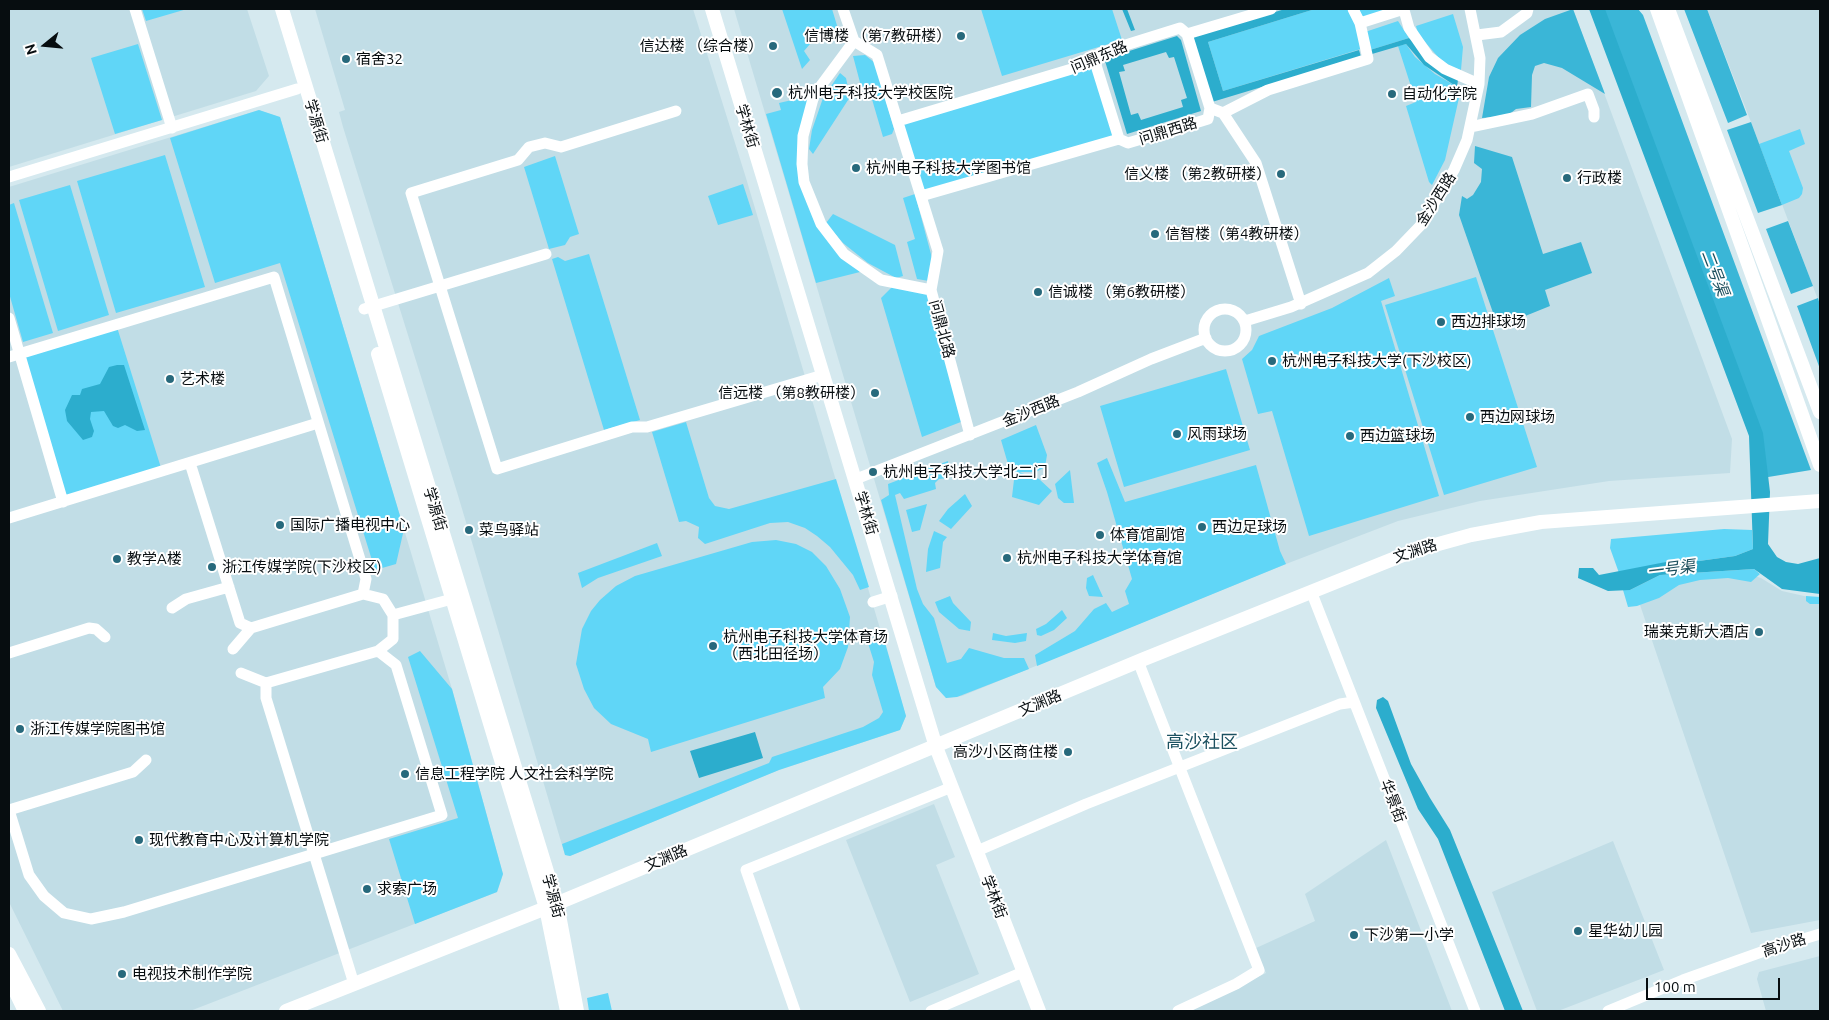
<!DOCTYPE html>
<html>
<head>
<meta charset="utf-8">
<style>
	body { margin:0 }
	#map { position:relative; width:1829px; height:1020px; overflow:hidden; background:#d5e9ef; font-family:Ubuntu,sans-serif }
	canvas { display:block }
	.frame { position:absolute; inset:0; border:10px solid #070d10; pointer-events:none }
	.north { position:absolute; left:20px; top:20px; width:50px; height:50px; -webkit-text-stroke:4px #fff; paint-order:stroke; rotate:253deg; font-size:14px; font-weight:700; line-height:20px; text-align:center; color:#070d10 }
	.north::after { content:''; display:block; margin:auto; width:18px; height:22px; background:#070d10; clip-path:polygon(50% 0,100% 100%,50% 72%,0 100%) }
	.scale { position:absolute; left:1646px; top:978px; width:134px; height:22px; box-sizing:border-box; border:2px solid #070d10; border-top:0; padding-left:6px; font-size:15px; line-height:18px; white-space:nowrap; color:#070d10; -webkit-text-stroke:4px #fff; paint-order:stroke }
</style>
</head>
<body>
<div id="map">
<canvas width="1829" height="1020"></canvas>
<div class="frame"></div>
<div class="north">N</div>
<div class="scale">100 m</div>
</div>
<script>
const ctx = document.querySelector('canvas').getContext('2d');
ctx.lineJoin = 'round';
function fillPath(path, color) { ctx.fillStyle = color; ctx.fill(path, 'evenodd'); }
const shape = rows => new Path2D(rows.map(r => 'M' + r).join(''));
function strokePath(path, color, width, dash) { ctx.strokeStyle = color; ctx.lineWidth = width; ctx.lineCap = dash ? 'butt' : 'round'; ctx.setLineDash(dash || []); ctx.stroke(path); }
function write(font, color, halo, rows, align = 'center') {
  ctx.font = font + ' Ubuntu,"Noto Sans SC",sans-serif'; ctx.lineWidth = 4; ctx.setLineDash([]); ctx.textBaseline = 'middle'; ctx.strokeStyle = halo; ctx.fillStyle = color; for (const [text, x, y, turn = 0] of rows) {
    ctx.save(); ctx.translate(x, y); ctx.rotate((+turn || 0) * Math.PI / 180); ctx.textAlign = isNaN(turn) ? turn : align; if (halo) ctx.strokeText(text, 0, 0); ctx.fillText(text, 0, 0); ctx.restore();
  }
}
fillPath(shape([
	[9,9,247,9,269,76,256,91,9,167],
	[315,9,693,9,746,178,906,716,900,730,779,770,570,856,565,855,457,492,343,127,339,112,345,110],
	[734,9,1573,9,1732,439,1730,473,1609,481,1480,501,1398,521,1286,564,962,696,946,698,936,687],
	[1707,9,1820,9,1820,305,1751,122],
	[259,110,280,117,452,689,503,874,497,892,190,1011,63,1011,9,902,9,187],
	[1746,573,1761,578,1782,591,1813,598,1820,597,1820,920,1751,933,1637,596,1658,582],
	[934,804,955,857,936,865,979,974,910,1002,846,840],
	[1386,840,1452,1011,1186,1011,1266,973,1254,949,1315,921,1305,894],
	[1613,841,1664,970,1558,1011,1537,1011,1492,892],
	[1820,956,1820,1011,1766,1011,1757,979,1759,972]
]), '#c1dde6');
fillPath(shape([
	[142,9,187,9,146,21],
	[782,9,832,9,839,32,833,37,824,28,804,51,810,60,802,69],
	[981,9,1112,9,1122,40,1002,76],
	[1315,9,1352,9,1364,48,1223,91,1208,42],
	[1359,9,1393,9,1362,19],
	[1453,14,1463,47,1461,70,1449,66,1439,58,1418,34,1416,26],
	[1398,21,1409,38,1370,50,1365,32],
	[138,44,162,120,115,134,91,58],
	[1406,44,1415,57,1435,74,1461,89,1445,160,1432,185,1429,182,1406,106,1416,102,1398,46],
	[865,55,875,63,894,129,892,134,883,137,869,89,862,90,853,56],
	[1095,62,1119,139,921,196,898,121],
	[840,73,846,78,850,97,813,154,809,149,812,130,823,98],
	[792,89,811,94,803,189,860,272,816,283,766,114,781,110,779,103,792,100],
	[259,110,280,117,404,529,396,564,375,570,280,263,215,283,170,138],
	[1800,129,1805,144,1789,151,1803,188,1802,194,1799,198,1782,205,1759,144],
	[165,155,205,287,116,313,77,181],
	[555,156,579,234,570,237,565,245,549,249,524,167],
	[743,184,753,215,718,225,708,196],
	[70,185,109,315,58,331,19,200],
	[915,194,932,258,929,281,917,279,907,242,915,239,903,198],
	[14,203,53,333,23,342,9,293,9,205],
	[833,214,895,245,903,276,896,278,868,263,843,243,826,223],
	[589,254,640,420,604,430,552,259,558,257,565,261],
	[1476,277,1537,467,1444,495,1385,305],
	[1389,278,1395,296,1381,301,1439,496,1309,536,1272,411,1258,414,1242,359,1252,350,1259,336,1332,308],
	[895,284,931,290,966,420,922,437,881,298],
	[116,324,162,471,63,502,19,353],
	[1226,369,1250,450,1124,487,1100,406],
	[686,422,709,498,715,506,729,509,836,479,869,587,860,590,853,575,830,547,817,536,805,528,788,522,770,523,705,544,698,538,699,527,686,521,679,522,652,432],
	[1036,425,1047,455,1045,467,1036,472,1019,472,1039,479,1052,491,1039,505,1012,497,1015,471,1008,464,1001,440],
	[1107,458,1125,502,1256,465,1280,551,1286,564,1037,666,1035,655,1075,631,1094,609,1106,603,1112,612,1129,604,1125,591,1132,579,1107,492,1097,463],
	[948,461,950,471,947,478,939,479,935,483,936,489,904,499,900,493,895,495,917,589,923,604,934,618,947,663,961,659,969,648,1004,658,1024,658,1029,669,957,697,946,698,936,687,881,500,889,495,888,484],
	[1070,470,1074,503,1064,503,1058,498,1055,484],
	[965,494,972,506,951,529,939,521,948,509],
	[927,504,920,530,912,532,906,510],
	[1724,529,1752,530,1753,549,1735,556,1699,561,1676,560,1619,573,1610,548,1611,539],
	[934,531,947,537,943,542,940,568,926,572,928,549],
	[776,540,796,544,812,552,826,566,840,589,850,617,848,647,840,669,823,687,825,698,651,752,648,739,611,724,594,708,584,689,576,664,582,629,591,611,600,600,616,586,635,576,752,542],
	[657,543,662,556,598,578,582,588,578,573],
	[1754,569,1760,574,1751,582,1728,578,1700,580,1679,585,1659,598,1637,606,1628,607,1623,590,1630,590,1660,575],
	[1093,575,1103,597,1089,596,1086,588,1087,578],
	[950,596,953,603,971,622,970,631,959,629,939,612,935,602],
	[1806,596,1820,597,1820,604,1810,604,1806,601],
	[1062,610,1067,618,1054,630,1041,636,1037,635,1036,629,1046,624],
	[993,633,1006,636,1027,633,1026,641,1015,643,992,640],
	[884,639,906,716,900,730,779,770,570,856,565,855,562,844,769,763,772,757,863,727,879,718,883,712,872,675,874,662,868,643],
	[420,651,452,689,503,874,497,892,415,924,389,839,458,818,408,657],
	[608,993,612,1011,589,1011,587,998]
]), '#60d6f7');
fillPath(shape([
	[1573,9,1605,94,1562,68,1544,63,1535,66,1532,75,1531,107,1516,109,1507,116,1482,118,1489,77,1498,58,1520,35,1545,19],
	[1598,9,1638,9,1643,15,1811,470,1756,479,1753,436],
	[1684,9,1707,9,1747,115,1728,123],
	[1751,122,1782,205,1758,213,1727,130],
	[1475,146,1512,157,1543,254,1581,242,1592,273,1545,290,1550,306,1498,327,1459,215,1462,196,1467,199,1473,195,1481,182,1482,169,1474,163],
	[1788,221,1813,286,1791,294,1766,229],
	[1818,298,1820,305,1820,369,1797,306]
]), '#3ab6d7');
fillPath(shape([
	[1122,9,1127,9,1135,30,1131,31],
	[1285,9,1315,9,1208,42,1223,91,1359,50,1361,57,1212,102,1192,37],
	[1589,9,1605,9,1763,433,1770,492,1768,544,1777,557,1786,562,1798,564,1820,558,1820,594,1782,589,1754,569,1660,575,1630,590,1608,591,1578,578,1579,568,1593,568,1599,575,1676,560,1699,561,1735,556,1753,549,1749,436],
	[1177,36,1181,40,1201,111,1127,134,1105,61,1107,58],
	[1166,52,1169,58,1174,57,1187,98,1181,100,1183,107,1141,120,1138,113,1131,115,1119,72,1125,71,1123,65],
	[1409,38,1458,80,1457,87,1424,65,1406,44,1372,54,1370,50],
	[117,365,124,365,145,430,137,431,125,425,118,428,113,426,104,411,91,412,90,419,94,431,92,437,83,440,67,421,65,410,72,395,80,395,82,389,100,384,109,367],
	[1383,697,1388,701,1411,764,1430,798,1450,830,1523,1011,1505,1011,1438,839,1418,809,1376,708,1377,700],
	[755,732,763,758,699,778,690,751]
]), '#2cadcd');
strokePath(shape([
	[135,9,172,128],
	[843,9,854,41,814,95,803,136,802,164,804,182,821,224,844,254,881,280,931,290,970,435],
	[1404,10,1409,28,1429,57,1445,69,1479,84],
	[1360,23,1404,9],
	[1187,34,1210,108],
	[1477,35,1501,32,1527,13,1528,9],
	[854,41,877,55,909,158,938,251,931,290],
	[1095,62,1119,139],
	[676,111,561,147,545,143,529,147,518,160,411,193,497,469,632,427,647,427,823,375],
	[1223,113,1256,163,1301,304],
	[898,121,1095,62,1100,53,1180,28,1187,34,1271,9],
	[1470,127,1532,114,1588,94,1594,110,1594,117],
	[9,177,297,89],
	[921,196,1119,139,1128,143,1192,124,1208,119,1210,108,1223,113,1268,90,1368,59,1360,23,1353,9],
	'1204 330a21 21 0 1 1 42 0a21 21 0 1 1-42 0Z',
	[364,309,546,254],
	[9,318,63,502],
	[1245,321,1291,307,1368,273,1396,251,1421,225,1454,170,1467,140,1479,84,1480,58,1470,9],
	[9,357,274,277,366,579,363,594],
	[190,463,240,623,251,628],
	[856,479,1078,392,1151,359,1206,338],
	[9,518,318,423],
	[1311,591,1475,1011],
	[873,602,892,596],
	[172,608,186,599,229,587],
	[393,615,452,599],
	[233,649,251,628,363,594,383,599,393,615,393,639,378,651,266,683,241,673],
	[9,653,89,628,96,629,105,637],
	[1138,661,1259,970,1236,984,1178,1011],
	[266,683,266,698,354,984],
	[9,810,29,875,44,896,64,913,91,919,124,912,442,815,396,665,378,651],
	[9,810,133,772,146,760],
	[977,851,1086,804,1340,704,1354,702],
	[795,1011,746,870,952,787],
	[931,1011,1023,972],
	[1608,1011,1683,980,1767,950,1820,934]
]), '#fff', 11);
strokePath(shape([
	[282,9,557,904,577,1011],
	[712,9,936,747,1039,1011],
	[1657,9,1820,465],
	[1668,9,1820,412],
	[378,354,546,908,567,1011],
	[9,954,39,1011],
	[286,1011,546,908,1144,659,1413,551,1471,535,1541,522,1820,501]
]), '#fff', 14);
strokePath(shape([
	[9,976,26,1011]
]), '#fff', 16);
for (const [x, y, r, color] of [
	[961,36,5,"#27697c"],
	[773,46,5,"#27697c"],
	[346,59,5,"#27697c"],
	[777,93,6,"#27697c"],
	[1392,94,5,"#27697c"],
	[856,168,5,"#27697c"],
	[1281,174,5,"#27697c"],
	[1567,178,5,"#27697c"],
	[1155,234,5,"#27697c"],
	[1038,292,5,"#27697c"],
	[1441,322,5,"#27697c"],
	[1272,361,5,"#27697c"],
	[170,379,5,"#27697c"],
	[875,393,5,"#27697c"],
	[1470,417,5,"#27697c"],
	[1177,434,5,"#27697c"],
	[1350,436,5,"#27697c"],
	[873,472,5,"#27697c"],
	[280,525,5,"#27697c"],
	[1202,527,5,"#27697c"],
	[469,530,5,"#27697c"],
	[1100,535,5,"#27697c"],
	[1007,558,5,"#27697c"],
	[117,559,5,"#27697c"],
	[212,567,5,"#27697c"],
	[1759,632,5,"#27697c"],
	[713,646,5,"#27697c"],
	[20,729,5,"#27697c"],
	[1068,752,5,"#27697c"],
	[405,774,5,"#27697c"],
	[139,840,5,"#27697c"],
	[367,889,5,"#27697c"],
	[1578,931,5,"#27697c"],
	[1354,935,5,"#27697c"],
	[122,974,5,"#27697c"]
]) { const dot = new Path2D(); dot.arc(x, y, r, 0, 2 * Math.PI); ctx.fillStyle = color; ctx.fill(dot); strokePath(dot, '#fff', 2); }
write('15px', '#070d10', '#fff', [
	["信博楼 （第7教研楼）",951,36,"right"],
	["信达楼 （综合楼）",763,46,"right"],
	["宿舍32",356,59],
	["杭州电子科技大学校医院",788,93],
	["自动化学院",1402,94],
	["杭州电子科技大学图书馆",866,168],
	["信义楼 （第2教研楼）",1271,174,"right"],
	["行政楼",1577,178],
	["信智楼（第4教研楼）",1165,234],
	["信诚楼 （第6教研楼）",1048,292],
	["西边排球场",1451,322],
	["杭州电子科技大学(下沙校区)",1282,361],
	["艺术楼",180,379],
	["信远楼 （第8教研楼）",865,393,"right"],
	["西边网球场",1480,417],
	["风雨球场",1187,434],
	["西边篮球场",1360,436],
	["杭州电子科技大学北二门",883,472],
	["国际广播电视中心",290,525],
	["西边足球场",1212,527],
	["菜鸟驿站",479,530],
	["体育馆副馆",1110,535],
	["杭州电子科技大学体育馆",1017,558],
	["教学A楼",127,559],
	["浙江传媒学院(下沙校区)",222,567],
	["瑞莱克斯大酒店",1749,632,"right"],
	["杭州电子科技大学体育场",723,637],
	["（西北田径场）",723,654],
	["浙江传媒学院图书馆",30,729],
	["高沙小区商住楼",1058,752,"right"],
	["信息工程学院 人文社会科学院",415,774],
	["现代教育中心及计算机学院",149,840],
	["求索广场",377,889],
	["星华幼儿园",1588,931],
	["下沙第一小学",1364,935],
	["电视技术制作学院",132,974]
], 'left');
write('15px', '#070d10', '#fff', [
	["问鼎东路",1099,57,-23],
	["学源街",316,121,73],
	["学林街",747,126,73],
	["问鼎西路",1168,131,-17],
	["金沙西路",1436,199,-58],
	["问鼎北路",942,329,75],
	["金沙西路",1031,411,-22],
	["学源街",435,509,73],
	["学林街",866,513,73],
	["文渊路",1415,551,-18],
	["文渊路",1040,703,-23],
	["华景街",1393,801,69],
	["文渊路",666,858,-23],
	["学源街",553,896,75],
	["学林街",994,897,69],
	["高沙路",1784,945,-18]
]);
write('italic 16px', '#1c4f5d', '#fff', [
	["二号渠",1715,273,69],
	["一号渠",1671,569,-7]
]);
write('18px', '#1c5160', '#fff', [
	["高沙社区",1202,742]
]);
</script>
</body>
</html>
